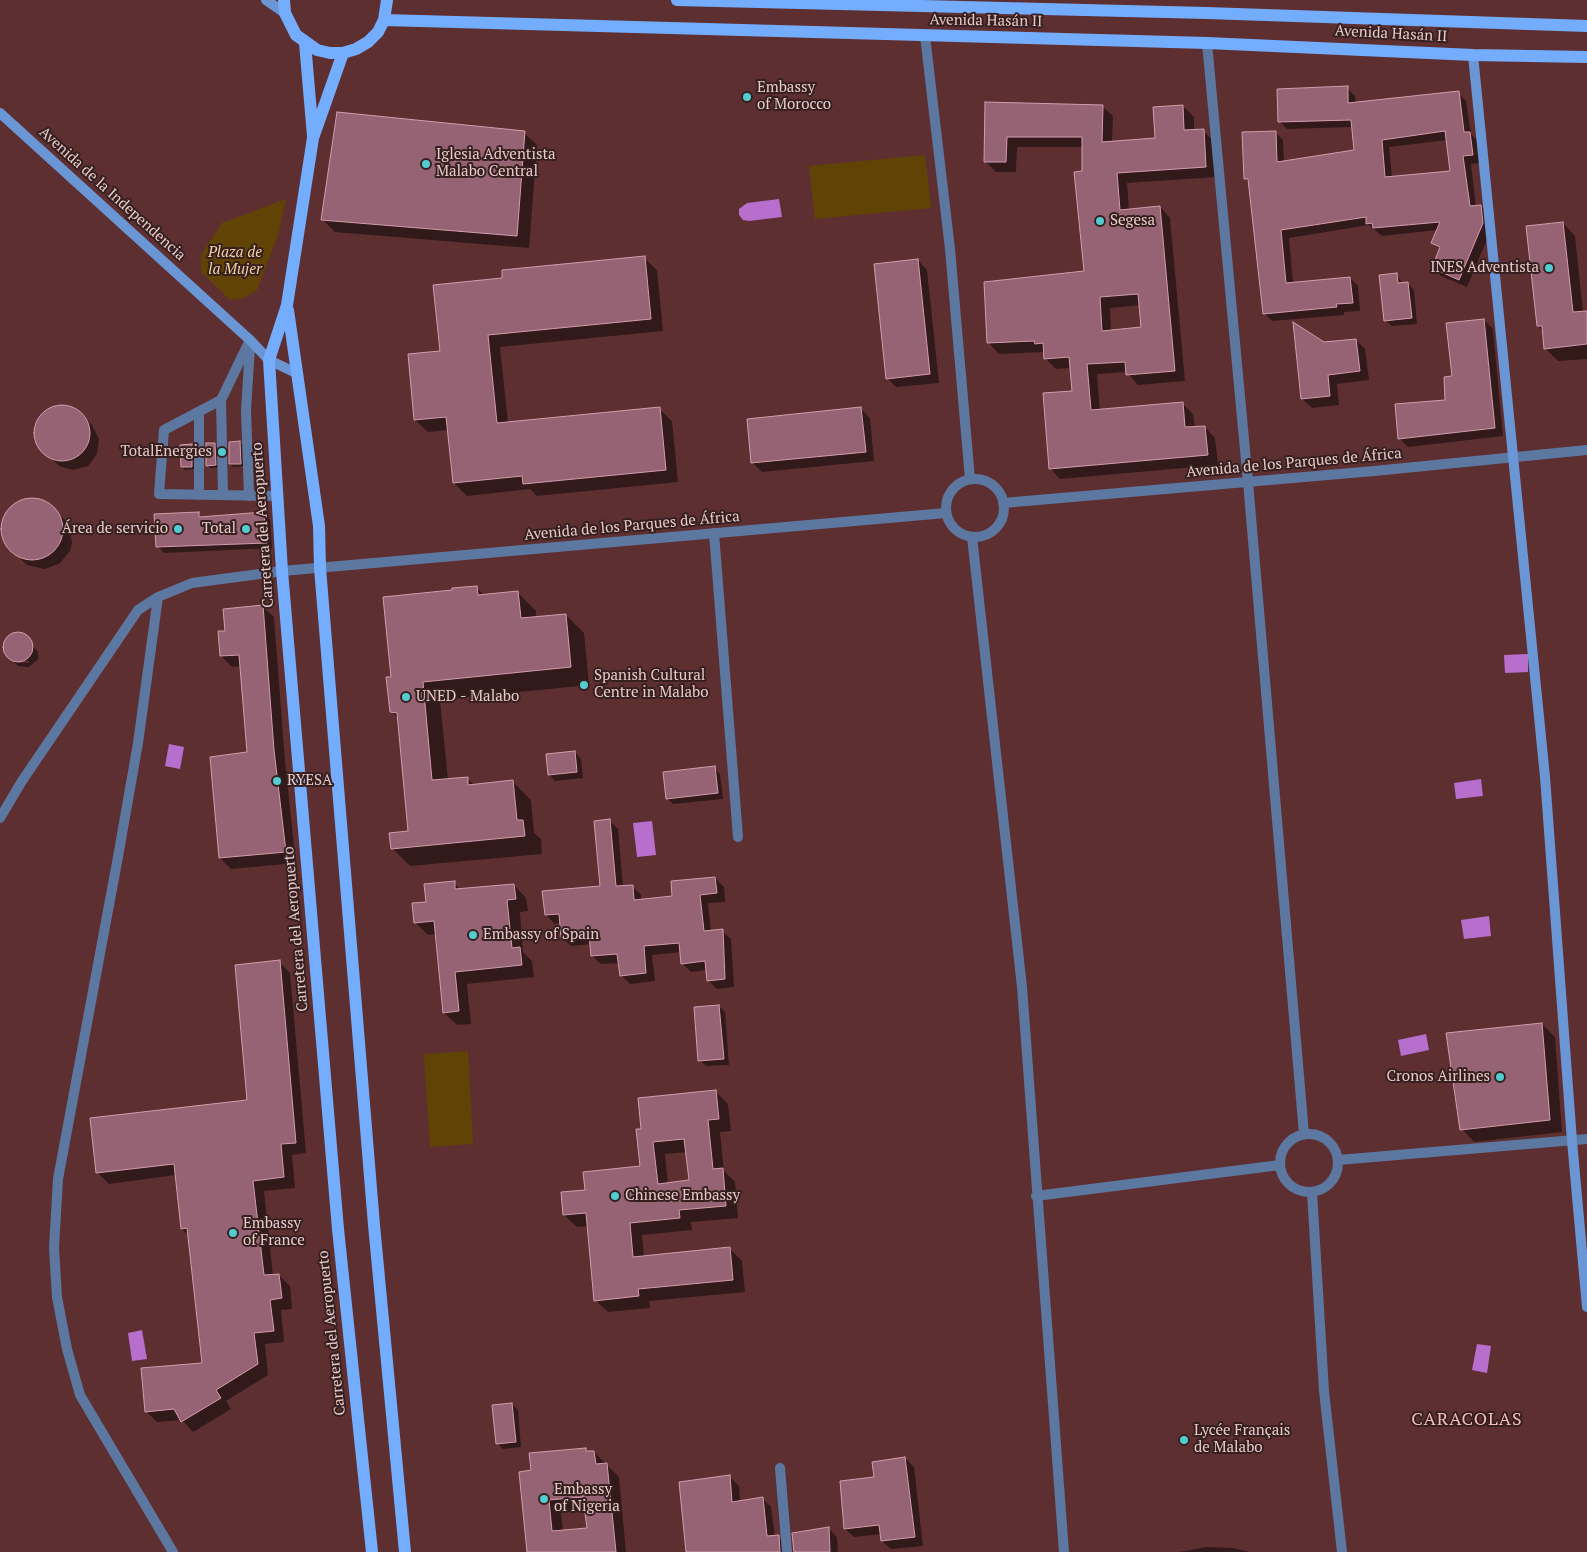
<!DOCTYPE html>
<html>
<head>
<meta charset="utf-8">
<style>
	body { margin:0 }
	canvas { display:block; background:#5e2f31 }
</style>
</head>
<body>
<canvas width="1587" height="1552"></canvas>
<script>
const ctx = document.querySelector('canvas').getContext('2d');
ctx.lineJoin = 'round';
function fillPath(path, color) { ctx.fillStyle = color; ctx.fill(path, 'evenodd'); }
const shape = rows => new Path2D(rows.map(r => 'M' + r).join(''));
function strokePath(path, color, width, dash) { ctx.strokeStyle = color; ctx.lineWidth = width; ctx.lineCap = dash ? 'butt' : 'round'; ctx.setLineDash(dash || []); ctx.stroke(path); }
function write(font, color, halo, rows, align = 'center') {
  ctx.font = font + ' "PT Serif",serif'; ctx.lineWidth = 4; ctx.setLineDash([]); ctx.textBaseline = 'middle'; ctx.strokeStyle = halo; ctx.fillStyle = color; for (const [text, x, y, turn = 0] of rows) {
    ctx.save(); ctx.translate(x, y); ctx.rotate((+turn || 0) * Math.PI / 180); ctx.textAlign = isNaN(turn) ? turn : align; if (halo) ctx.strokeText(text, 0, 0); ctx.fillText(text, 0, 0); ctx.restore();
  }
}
fillPath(shape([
	[925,155,931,208,815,219,809,166],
	[286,199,278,235,257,290,244,298,230,300,201,272,201,255,222,223],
	[468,1051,473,1144,430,1147,424,1054]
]), '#624306');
fillPath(shape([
	[779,199,782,217,749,221,743,220,739,215,739,209,747,203],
	[1528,654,1528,672,1505,673,1504,655],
	[169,744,184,747,180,769,165,766],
	[1481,779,1483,796,1456,799,1454,783],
	[652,821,656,855,637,857,633,823],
	[1489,916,1491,936,1464,939,1461,920],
	[1426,1034,1429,1050,1401,1056,1398,1040],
	[142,1330,147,1359,132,1361,128,1333],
	[1477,1344,1491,1346,1487,1373,1472,1370]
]), '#b76ecd');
fillPath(shape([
	[1347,88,1355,96,1356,104,1458,93,1466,101,1471,134,1478,141,1481,163,1471,164,1476,207,1481,206,1489,214,1490,232,1467,287,1441,276,1433,268,1441,250,1433,243,1438,230,1382,236,1369,225,1289,238,1293,283,1350,278,1358,286,1360,311,1344,312,1344,315,1272,321,1264,313,1249,183,1245,178,1275,132,1283,140,1284,162,1355,151,1353,127,1287,129,1279,121],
	[1447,140,1451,172,1392,177,1389,147],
	[986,104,1102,106,1113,116,1112,142,1156,139,1183,106,1194,117,1194,131,1203,131,1214,141,1216,177,1127,183,1129,210,1160,207,1170,218,1185,381,1138,385,1127,372,1097,374,1100,411,1183,404,1193,414,1195,428,1205,427,1215,438,1218,465,1060,479,1050,468,1073,392,1071,368,1056,369,1045,358,1044,352,999,354,989,343,985,283,1085,272,1083,147,1017,147,1016,172,996,172,985,161],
	[1141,305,1143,328,1111,331,1110,308],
	[524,133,537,145,529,248,335,232,323,220],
	[1563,223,1575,236,1583,312,1587,312,1587,359,1558,361,1545,348,1543,331,1538,326],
	[644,258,657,270,663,331,500,347,508,423,659,409,672,421,678,482,537,496,530,489,467,496,454,483,449,430,428,432,415,420,441,352,504,279],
	[918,260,927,270,939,383,896,387,887,378],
	[1396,274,1403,284,1408,283,1414,290,1417,324,1392,326,1385,320],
	[1484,320,1493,329,1503,436,1408,447,1399,438,1447,401,1453,377],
	[1356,340,1365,349,1369,380,1337,384,1339,405,1312,408,1302,399,1324,343],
	[61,406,76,410,82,415,92,425,99,439,97,454,88,466,73,470,59,466,38,445,36,430,38,423,47,411],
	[861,409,870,418,874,461,762,472,752,462],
	[240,443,242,445,243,466,233,467,230,464],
	[215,444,217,447,218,468,210,468,207,465],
	[192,445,194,448,194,469,185,470,182,467],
	[31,499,40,500,54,509,64,519,69,526,72,543,70,551,59,564,44,569,27,565,11,550,6,543,3,526,9,510,23,501],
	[264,513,270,520,272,548,164,553,158,546,198,514,203,518],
	[476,587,485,596,518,593,536,611,536,618,566,615,584,633,589,685,440,700,448,780,467,778,474,785,513,782,531,800,534,833,541,839,542,854,410,866,392,848,409,832,399,719,391,711,393,678,454,592],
	[262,606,274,617,285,762,296,863,231,869,220,858,248,753,242,666,232,667,221,656,226,632],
	[14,634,25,636,38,652,38,659,29,667,18,666,14,662,29,663,29,661,12,659,5,650,6,642],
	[575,752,581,759,583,778,555,781,549,774],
	[714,768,720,774,723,799,673,804,667,798],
	[609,820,618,829,623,887,632,886,641,895,641,900,673,898,715,878,724,887,725,902,708,903,711,932,722,931,731,939,734,987,717,989,708,980,707,970,691,972,682,963,681,952,652,955,655,981,630,984,621,975,620,963,601,964,592,956,591,944,571,946,562,937,561,923,555,924,546,915,602,887],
	[454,883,461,890,514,885,526,898,528,911,520,912,523,952,532,961,534,977,467,984,471,1024,457,1025,444,1013,436,934,428,935,415,922,427,903],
	[279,962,290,973,306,1153,292,1155,295,1188,264,1191,273,1276,279,1275,290,1286,292,1309,281,1310,284,1342,265,1344,268,1375,226,1401,231,1409,193,1432,182,1420,157,1422,146,1411,203,1364,189,1236,182,1229,176,1175,109,1184,98,1173,248,1101],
	[719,1006,725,1012,729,1065,706,1066,700,1060],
	[1542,1024,1555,1037,1562,1132,1474,1142,1462,1129],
	[716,1092,728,1104,731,1131,720,1132,724,1171,735,1182,738,1218,691,1222,692,1230,642,1235,644,1257,730,1249,742,1261,745,1292,649,1301,650,1308,608,1312,595,1300,589,1226,577,1227,564,1215,562,1193,586,1191,641,1167,642,1130],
	[687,1152,690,1182,668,1184,665,1154],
	[512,1404,518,1410,521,1447,503,1449,497,1443],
	[585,1449,589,1452,594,1452,619,1477,626,1552,528,1552,532,1472],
	[586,1510,588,1529,563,1531,561,1513],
	[905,1458,914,1467,923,1546,891,1549,882,1541,882,1534,854,1537,845,1529,875,1478],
	[730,1477,739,1486,740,1502,762,1498,771,1507,775,1537,778,1536,787,1545,788,1552,687,1552],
	[828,1528,837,1537,838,1552,794,1552],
	[1207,1547,1233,1548,1250,1552,1179,1552]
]), '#0007');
const building = shape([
	[1348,86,1348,103,1459,91,1464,132,1470,132,1473,155,1463,156,1470,206,1481,205,1483,223,1459,280,1432,268,1440,247,1431,243,1440,222,1373,228,1372,223,1366,224,1366,217,1281,230,1286,283,1350,277,1353,303,1336,304,1337,307,1263,314,1248,179,1244,179,1242,132,1276,131,1277,162,1354,150,1351,120,1278,122,1277,89,1348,86],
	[1445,131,1450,171,1385,177,1382,140,1445,131],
	[985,102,1103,105,1102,142,1155,138,1153,107,1183,105,1184,130,1204,129,1206,167,1117,173,1120,210,1160,206,1175,371,1126,375,1125,362,1087,364,1091,410,1183,402,1185,427,1205,426,1208,455,1049,469,1043,393,1072,391,1069,357,1044,359,1043,343,1035,344,1034,341,987,343,984,282,1084,271,1074,172,1082,171,1082,137,1007,137,1006,162,984,162,985,102],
	[1138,294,1141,327,1102,331,1100,297,1138,294],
	[337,112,525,131,517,236,321,220,337,112],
	[1563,222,1573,312,1587,311,1587,344,1544,349,1542,326,1537,326,1526,226,1563,222],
	[645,256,651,319,488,335,497,423,660,407,666,470,523,484,522,476,453,483,446,417,414,420,408,354,440,351,433,285,502,278,502,270,645,256],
	[918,259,930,374,886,379,874,264,918,259],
	[1397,273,1398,283,1408,282,1412,318,1384,321,1379,275,1397,273],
	[1484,319,1495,428,1398,439,1395,404,1445,400,1444,377,1452,376,1446,323,1484,319],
	[1293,322,1324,342,1356,339,1360,371,1328,375,1330,396,1301,399,1293,322],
	'34 433a28 28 0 1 1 56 0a28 28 0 1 1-56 0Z',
	[861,407,866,452,751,463,747,419,861,407],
	[240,441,241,464,229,464,229,442,240,441],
	[206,443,215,443,216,465,206,466,206,443],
	[192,444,192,467,181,467,180,445,192,444],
	'1 529a31 31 0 1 1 62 0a31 31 0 1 1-62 0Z',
	[199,512,199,517,264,512,267,543,156,547,154,514,199,512],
	[477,586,478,595,518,591,521,618,566,614,571,667,423,682,432,780,468,777,468,785,513,780,517,820,523,820,525,836,391,849,389,833,408,831,397,713,390,712,386,677,391,677,383,597,452,590,452,588,477,586],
	[263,605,274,750,286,852,219,858,210,757,247,752,239,655,220,656,218,631,225,631,223,609,263,605],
	'3 647a15 15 0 1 1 30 0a15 15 0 1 1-30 0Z',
	[575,751,577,772,548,775,546,754,575,751],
	[715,766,718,793,666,799,663,772,715,766],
	[610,819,616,886,633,885,634,900,672,896,671,881,715,877,717,893,700,895,704,931,723,929,725,979,707,981,705,961,681,964,679,943,644,946,646,973,620,976,617,954,591,956,589,935,561,938,559,914,545,915,542,891,600,886,594,821,610,819],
	[455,881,455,889,514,884,516,899,507,900,512,948,520,947,522,965,455,972,459,1011,443,1013,434,921,414,923,412,903,426,902,424,884,455,881],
	[280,960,296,1143,281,1144,284,1177,253,1181,264,1275,279,1274,282,1298,270,1300,274,1331,254,1333,258,1364,216,1390,221,1398,181,1422,174,1409,145,1412,141,1368,202,1363,187,1228,181,1229,174,1164,96,1173,90,1118,247,1100,235,965,280,960],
	[719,1005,724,1059,698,1061,694,1007,719,1005],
	[1542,1023,1550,1120,1460,1130,1446,1033,1542,1023],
	[716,1090,719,1119,708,1120,713,1169,723,1168,726,1206,679,1210,680,1218,630,1223,633,1257,730,1247,733,1280,638,1289,639,1296,594,1301,586,1213,563,1215,561,1192,585,1190,583,1172,640,1166,636,1129,641,1129,638,1098,716,1090],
	[684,1139,689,1180,658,1184,653,1142,684,1139],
	[512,1403,516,1442,496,1444,492,1405,512,1403],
	[586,1448,586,1451,594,1451,596,1464,607,1463,616,1552,527,1552,519,1472,531,1470,529,1453,586,1448],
	[583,1497,587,1528,552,1531,549,1500,583,1497],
	[905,1457,915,1537,881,1541,879,1525,844,1529,840,1481,874,1477,872,1462,905,1457],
	[730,1475,732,1502,763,1497,767,1536,779,1535,780,1552,686,1552,679,1482,730,1475],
	[829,1527,830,1552,794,1552,792,1533,829,1527]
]);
fillPath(building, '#966374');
strokePath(building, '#d39cad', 1);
strokePath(shape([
	[925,36,950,249,970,479],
	[1207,43,1248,482,1304,1134],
	[250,340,221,400,164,430,159,494,277,496],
	[221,400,223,495],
	[199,412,199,495],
	'946 508a29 29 0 1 1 58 0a29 29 0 1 1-58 0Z',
	[249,496,246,410,250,346],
	[1003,503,1374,471,1587,450],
	[714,533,738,837],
	[972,537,1022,987,1064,1552],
	[158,597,138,743,118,857,58,1179,54,1248,57,1297,67,1349,80,1395,173,1552],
	[0,818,22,781,138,610,158,597,192,583,282,571,946,513],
	'1280 1163a29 29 0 1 1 58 0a29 29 0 1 1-58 0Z',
	[1338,1160,1587,1139],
	[1312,1192,1324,1391,1342,1552],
	[1036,1196,1280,1165],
	[780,1468,787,1552]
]), '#5c77a0', 10);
strokePath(shape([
	[266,0,285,13],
	[1473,55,1545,777,1572,1141,1587,1307],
	[0,113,250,340,269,360,296,373]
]), '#6b96d5', 10);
strokePath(shape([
	[284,0,285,13,296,35,317,50,330,53,343,53,356,49,368,42,378,32,384,20,387,0],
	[677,0,1207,13,1587,26],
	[384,20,1207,43,1473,55,1587,57],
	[305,43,313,136],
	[343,53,313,138,287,305,269,360,282,571,338,1229,372,1552],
	[288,310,319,526,320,568,374,1225,405,1552]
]), '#75adfe', 12);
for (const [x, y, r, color] of [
	[747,97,5,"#52ccd0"],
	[426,164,5,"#52ccd0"],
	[1100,221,5,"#52ccd0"],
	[1549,268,5,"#52ccd0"],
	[222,452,5,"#52ccd0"],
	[178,529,5,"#52ccd0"],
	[246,529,5,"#52ccd0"],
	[584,685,5,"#52ccd0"],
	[406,697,5,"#52ccd0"],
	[277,781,5,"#52ccd0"],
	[473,935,5,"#52ccd0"],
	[1500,1077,5,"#52ccd0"],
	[615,1196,5,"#52ccd0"],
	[233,1233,5,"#52ccd0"],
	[1184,1440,5,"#52ccd0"],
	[544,1499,5,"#52ccd0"]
]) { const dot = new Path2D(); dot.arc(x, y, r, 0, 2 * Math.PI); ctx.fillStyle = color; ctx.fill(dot); strokePath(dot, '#351f1f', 2); }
write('15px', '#e9caca', '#351f1f', [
	["Avenida Hasán II",986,21,1],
	["Avenida Hasán II",1391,34,3],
	["Avenida de la Independencia",112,194,42],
	["Avenida de los Parques de África",1294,463,-5],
	["Carretera del Aeropuerto",263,525,-94],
	["Avenida de los Parques de África",632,526,-5],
	["Carretera del Aeropuerto",296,929,-95],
	["Carretera del Aeropuerto",332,1333,-96]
]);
write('15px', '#e9caca', '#351f1f', [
	["Embassy",757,88],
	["of Morocco",757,105],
	["Iglesia Adventista",436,155],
	["Malabo Central",436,172],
	["Segesa",1110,221],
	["INES Adventista",1539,268,"right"],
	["TotalEnergies",212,452,"right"],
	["Área de servicio",168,529,"right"],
	["Total",236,529,"right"],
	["Spanish Cultural",594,676],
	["Centre in Malabo",594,693],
	["UNED - Malabo",416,697],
	["RYESA",287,781],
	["Embassy of Spain",483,935],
	["Cronos Airlines",1490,1077,"right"],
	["Chinese Embassy",625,1196],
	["Embassy",243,1224],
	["of France",243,1241],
	["Lycée Français",1194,1431],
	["de Malabo",1194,1448],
	["Embassy",554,1490],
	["of Nigeria",554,1507]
], 'left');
write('italic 15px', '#f2d19f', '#351f1f', [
	["Plaza de",235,253],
	["la Mujer",235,270]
]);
ctx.letterSpacing = '1px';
write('18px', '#f4b9ba', '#351f1f', [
	["CARACOLAS",1467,1420]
]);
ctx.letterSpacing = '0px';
</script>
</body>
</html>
